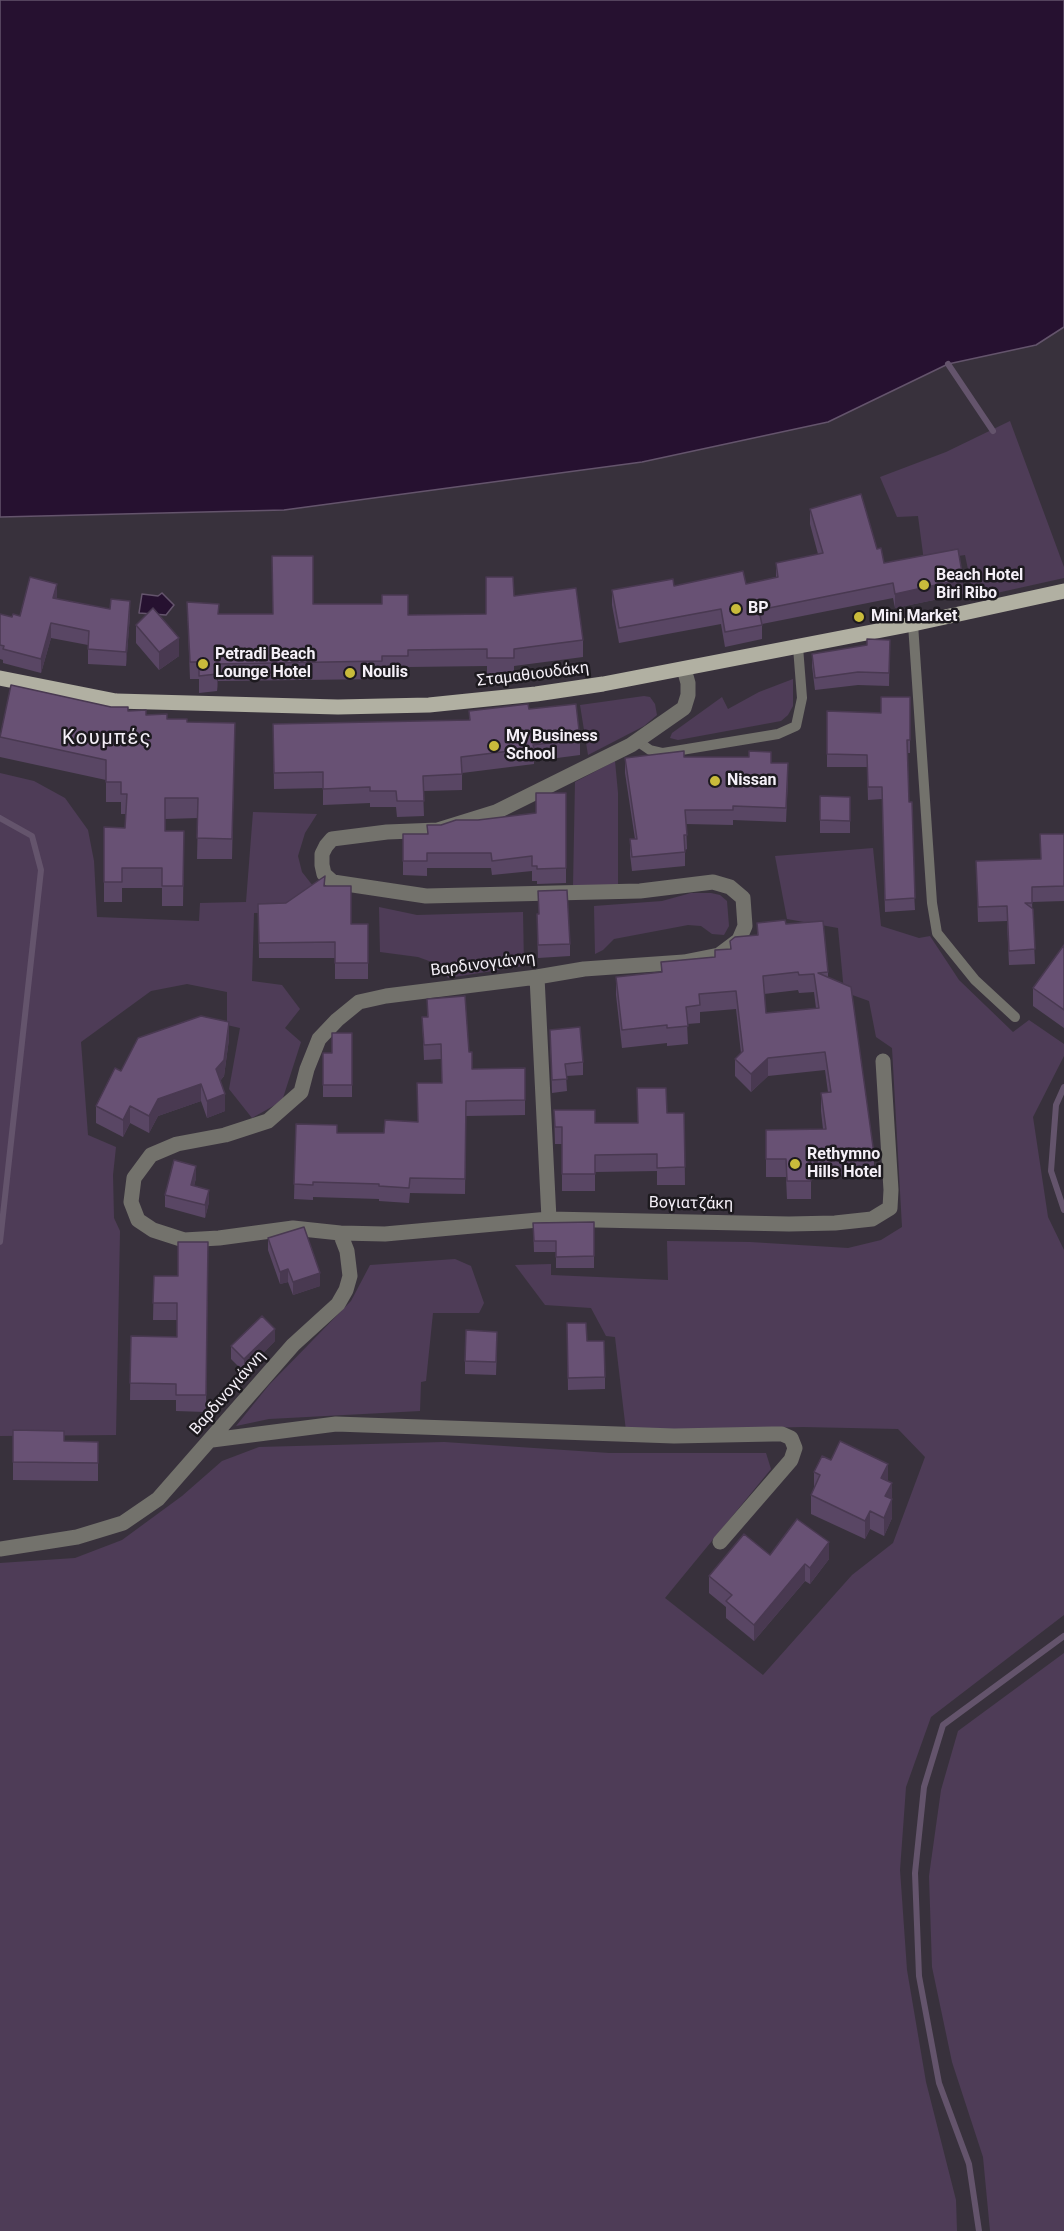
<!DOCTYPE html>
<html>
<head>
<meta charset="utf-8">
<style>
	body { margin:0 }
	canvas { display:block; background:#38313c }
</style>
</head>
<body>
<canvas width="1064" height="2231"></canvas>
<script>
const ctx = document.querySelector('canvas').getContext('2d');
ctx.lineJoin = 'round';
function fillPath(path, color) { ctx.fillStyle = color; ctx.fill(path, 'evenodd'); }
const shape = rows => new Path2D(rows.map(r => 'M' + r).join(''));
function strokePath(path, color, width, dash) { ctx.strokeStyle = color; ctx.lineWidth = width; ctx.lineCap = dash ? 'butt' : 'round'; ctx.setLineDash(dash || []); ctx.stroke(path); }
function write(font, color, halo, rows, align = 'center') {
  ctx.font = font + ' Roboto,sans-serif'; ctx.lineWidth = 5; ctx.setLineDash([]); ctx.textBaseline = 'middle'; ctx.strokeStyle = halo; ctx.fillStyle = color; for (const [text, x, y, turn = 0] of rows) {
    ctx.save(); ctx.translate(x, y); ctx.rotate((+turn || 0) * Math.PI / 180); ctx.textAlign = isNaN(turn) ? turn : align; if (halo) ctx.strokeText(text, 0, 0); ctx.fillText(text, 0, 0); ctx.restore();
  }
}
fillPath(shape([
	[1010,421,1064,567,1064,578,974,598,965,555,924,561,918,516,897,517,880,477,946,452],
	[793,679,793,706,788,715,781,721,678,740,670,738,672,733,722,697,728,709,759,692],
	[644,696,650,697,655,704,657,715,644,726,588,755,580,705],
	[615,761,618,793,618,885,573,887,575,782],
	[0,773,34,781,65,798,88,830,94,861,97,917,199,921,200,903,246,902,253,812,317,814,305,833,298,856,302,872,313,886,284,912,254,913,252,981,282,985,300,1009,285,1028,301,1042,282,1101,252,1118,229,1089,240,1028,227,1025,227,992,187,984,151,991,81,1042,88,1135,116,1147,113,1175,114,1218,120,1231,116,1435,0,1436],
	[873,848,881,926,919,938,930,936,959,980,1013,1032,1029,1020,1064,1044,1064,1056,1033,1117,1048,1217,1064,1250,1064,1615,931,1717,906,1787,900,1870,907,1970,926,2082,956,2200,957,2231,0,2231,0,1563,75,1558,122,1540,182,1496,222,1461,259,1447,444,1442,609,1453,766,1453,771,1469,665,1598,763,1675,852,1575,893,1543,925,1457,898,1429,803,1427,626,1431,615,1337,606,1336,591,1308,545,1305,515,1265,551,1264,551,1275,668,1280,667,1241,750,1242,848,1248,881,1240,902,1227,892,1048,876,1037,869,1001,844,992,838,928,787,919,775,856],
	[691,893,711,893,720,895,727,901,729,926,724,935,712,934,701,926,688,925,614,939,603,950,595,954,594,906,662,901],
	[379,907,417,915,523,912,524,966,448,978,440,965,418,957,380,952],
	[455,1259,471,1266,484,1303,479,1313,433,1313,426,1381,421,1382,420,1411,269,1419,236,1426,269,1385,351,1301,370,1265],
	[1064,1653,1064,2231,990,2231,983,2157,952,2062,932,1967,929,1876,941,1790,958,1731]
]), '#4e3c57');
const water = shape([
	[0,0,1064,0,1064,327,1036,345,948,364,828,422,642,462,284,510,0,517,0,0],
	[162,593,174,605,166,615,139,613,142,594,158,596,162,593]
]);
fillPath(water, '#261130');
strokePath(water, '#64546c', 1.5);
strokePath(shape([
	[948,364,993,431],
	[0,818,32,836,41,870,0,1242],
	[1064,1087,1056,1105,1051,1171,1064,1210],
	[979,2231,969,2164,939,2083,919,1976,915,1873,924,1787,943,1725,1064,1636]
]), '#64546c', 6);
strokePath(shape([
	[913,624,932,903,937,933,975,980,1015,1017],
	[637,741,650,750,663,753,778,734,796,726,802,698,798,647]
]), '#73726c', 10);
strokePath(shape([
	[537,977,549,1219],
	[340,1233,385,1234,549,1219,789,1224,835,1223,872,1219,890,1208,891,1190,883,1061],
	[212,1440,336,1424,674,1436,772,1434,782,1434,791,1438,795,1448,791,1460,720,1542],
	[0,1549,77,1537,123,1523,158,1499,293,1345,338,1304,346,1290,350,1276,347,1251,340,1233,293,1228,219,1238,184,1240,153,1230,138,1220,131,1202,134,1178,151,1155,177,1144,225,1135,268,1121,301,1092,307,1069,319,1039,337,1020,359,1002,386,996,537,977,584,969,684,962,719,955,739,940,745,926,743,898,730,887,713,882,640,891,426,896,333,882,324,874,322,865,322,854,326,846,332,839,387,832,438,830,496,812,631,745,684,708,688,695,688,683,684,669]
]), '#73726c', 15);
strokePath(shape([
	[0,678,116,701,338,707,429,705,536,694,603,684,913,624,1064,591]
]), '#b1b0a2', 15);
fillPath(shape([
	[810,509,877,549,884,563,963,594,895,608,893,598,762,624,762,639,725,647,721,624,619,643,612,605,612,590,674,586,746,584,776,577,776,563,818,554,810,524],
	[514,596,583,640,583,657,514,666,514,675,487,675,487,666,408,667,408,673,382,673,382,679,218,681,217,691,199,693,199,679,190,679,187,602,219,614,272,614,313,604,408,615,486,614],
	[57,599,130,615,126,666,88,664,88,645,51,638,41,673,3,663,3,660,0,659,0,614,12,617,20,616],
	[136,625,179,656,159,670,136,643],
	[890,640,889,686,858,685,815,690,812,666,812,654,867,645],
	[910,697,910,753,907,753,909,802,915,910,885,912,882,799,868,800,867,767,827,767,827,711,881,713],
	[529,709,580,739,580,755,534,761,534,764,462,773,462,790,423,791,424,816,397,817,396,807,370,807,370,803,323,805,323,788,274,789,273,724,469,720,469,711],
	[128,711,167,719,187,722,235,723,232,859,197,859,198,818,165,819,165,831,184,831,183,906,162,906,162,888,122,888,122,902,104,902,104,827,125,828,126,814,121,814,121,802,106,802,106,780,0,757,0,735],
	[625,758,771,763,788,777,786,822,733,820,733,825,686,824,687,849,685,850,685,866,632,871,630,854,630,839,635,839,625,773],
	[566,793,566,883,537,884,537,881,532,881,532,871,492,875,491,868,427,868,427,876,403,875,403,834,427,834,441,825,536,813],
	[820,796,850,797,850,833,820,833],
	[1064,834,1064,901,1032,902,1035,964,1009,965,1007,921,978,922,976,861,1040,859],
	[325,886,351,924,368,924,368,979,335,979,335,958,259,958,258,904,286,903],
	[538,891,570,944,570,956,538,958,537,927,537,914,539,914],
	[757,923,786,924,828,972,828,978,874,1154,874,1172,811,1179,811,1199,787,1199,786,1177,766,1177,766,1130,823,1129,821,1111,821,1093,828,1092,825,1070,768,1076,751,1092,735,1076,735,1059,741,1053,736,1009,700,1012,700,1023,687,1024,688,1044,667,1046,667,1043,622,1048,616,995,616,977,661,972,661,962,715,957,715,950,730,949,730,941,757,935],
	[798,990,799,993,814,992,816,1008,766,1013,764,994],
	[1064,945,1064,1028,1033,1006,1033,988],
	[427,999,469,1052,472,1069,525,1068,525,1115,466,1116,465,1194,410,1193,409,1203,379,1201,379,1199,313,1197,313,1200,294,1199,296,1124,337,1133,384,1133,418,1122,442,1083,441,1059,424,1060,422,1017,427,1017],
	[550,1030,583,1062,583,1075,566,1076,567,1091,552,1093],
	[352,1033,352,1097,323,1097,323,1053,332,1053],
	[229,1039,224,1076,220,1081,225,1111,207,1118,201,1101,158,1116,149,1133,130,1123,123,1137,96,1123,96,1106,121,1071],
	[554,1110,595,1123,638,1123,667,1113,684,1113,685,1185,657,1185,657,1171,595,1172,595,1191,562,1191,562,1144,555,1144],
	[196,1178,194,1186,209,1202,205,1218,165,1207,165,1195],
	[594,1222,594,1268,556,1268,556,1252,534,1252,533,1223],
	[268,1238,320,1286,293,1295,288,1282,280,1284,268,1250],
	[208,1242,206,1412,176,1411,176,1400,130,1400,131,1336,177,1337,177,1320,153,1320,154,1276,178,1276],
	[567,1323,587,1341,605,1377,605,1389,568,1390],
	[275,1341,244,1372,231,1359,231,1346],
	[497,1344,496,1375,465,1374,465,1361],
	[13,1430,64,1441,98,1442,98,1481,13,1480],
	[831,1460,888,1481,892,1499,892,1518,884,1536,870,1529,865,1539,811,1514,811,1495,814,1489,814,1472],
	[770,1555,829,1559,810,1584,805,1581,754,1641,726,1618,726,1607,709,1593,709,1576]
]), '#594664');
fillPath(shape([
	[963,579,963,594,895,608,895,594],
	[57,584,57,599,53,598],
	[130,601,130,615,126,666,126,652],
	[51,623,51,638,41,673,41,659],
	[179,638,179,656,159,670,159,652],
	[218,664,218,681,217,691,217,674],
	[229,1022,229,1039,224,1076,216,1086,216,1069],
	[768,1058,768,1076,751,1092,751,1074],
	[201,1084,201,1101,158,1116,149,1133,149,1116,158,1099],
	[225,1094,225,1111,207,1118,207,1101],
	[130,1106,130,1123,123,1137,123,1120],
	[196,1166,196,1178,191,1197,191,1185],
	[209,1190,209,1202,205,1218,205,1205],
	[288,1269,288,1282,280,1284,280,1272],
	[320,1273,320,1286,293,1295,293,1282],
	[275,1329,275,1341,244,1372,244,1359],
	[888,1464,888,1482,881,1478],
	[892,1483,892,1501,885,1496],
	[892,1499,892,1518,884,1536,884,1518],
	[870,1511,870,1529,865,1539,865,1521],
	[829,1542,829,1559,810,1584,810,1568],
	[805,1564,805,1581,754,1641,754,1625]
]), '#493951');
const building = shape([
	[861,494,877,549,881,548,884,563,958,549,963,579,895,594,893,583,759,610,762,625,725,632,721,609,619,628,612,590,673,579,674,586,743,571,746,584,778,577,776,563,823,553,810,509,861,494],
	[272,556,313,556,313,604,382,604,382,595,408,595,408,615,486,614,486,577,513,577,514,596,576,588,583,640,514,649,514,658,487,658,487,649,408,650,408,656,382,656,382,661,218,664,217,674,199,676,199,662,190,662,187,602,219,604,218,614,273,614,272,556],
	[30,577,57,584,53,598,110,609,111,599,130,601,126,652,88,649,89,631,51,623,41,659,3,649,4,646,0,645,0,614,12,617,13,614,20,616,30,577],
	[153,608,179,638,159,652,136,625,153,608],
	[867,639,890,640,889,673,858,672,815,678,812,654,867,645,867,639],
	[11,685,111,707,128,707,128,711,146,710,146,715,167,714,167,719,187,719,187,722,235,723,232,839,197,838,198,798,165,798,165,831,184,831,183,886,162,886,162,868,122,868,122,882,104,882,104,827,125,828,127,794,121,794,121,782,106,782,106,760,0,737,11,685],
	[881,697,910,697,910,740,907,740,909,802,912,802,915,898,885,900,882,787,868,787,867,755,827,754,827,711,881,713,881,697],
	[528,704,529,709,576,704,580,739,533,745,534,748,461,757,462,774,423,776,424,801,397,801,396,791,370,791,370,787,323,789,323,772,274,773,273,724,470,720,469,711,528,704],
	[684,751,684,757,749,757,749,751,771,752,771,763,788,763,786,808,733,806,733,810,685,810,687,835,684,835,685,852,632,857,630,839,637,839,625,758,684,751],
	[536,793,566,793,566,868,537,869,537,866,532,866,532,856,492,861,491,853,427,853,427,861,403,861,403,834,428,834,427,825,441,825,456,820,478,820,536,813,536,793],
	[820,796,850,797,850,821,820,820,820,796],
	[1040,834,1064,834,1064,886,1032,887,1032,903,1025,903,1033,909,1035,949,1009,951,1007,906,978,907,976,861,1041,859,1040,834],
	[325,876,324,886,351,886,351,924,368,924,368,963,335,963,335,942,259,943,258,904,286,903,325,876],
	[567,890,570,944,538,945,537,914,539,914,538,891,567,890],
	[785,920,786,924,823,921,828,972,818,973,851,987,874,1154,810,1161,811,1181,787,1181,786,1159,766,1159,766,1130,826,1129,821,1093,831,1092,825,1052,768,1058,751,1074,735,1059,743,1051,736,991,699,994,700,1005,686,1007,688,1026,667,1028,667,1025,622,1030,616,977,662,972,661,962,715,957,715,950,731,949,730,941,735,937,758,935,757,923,785,920],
	[798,972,799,975,814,974,819,1008,766,1013,763,976,798,972],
	[1064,945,1064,1010,1033,988,1064,945],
	[465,996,469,1052,472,1052,472,1069,525,1068,525,1100,466,1101,465,1179,410,1178,409,1188,379,1186,379,1184,313,1182,313,1185,294,1184,296,1124,337,1125,337,1133,384,1133,385,1120,418,1122,417,1083,442,1083,441,1044,424,1045,422,1017,428,1017,427,999,465,996],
	[201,1016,229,1022,224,1060,216,1069,225,1094,207,1101,201,1084,158,1099,149,1116,130,1106,123,1120,96,1106,115,1068,121,1071,138,1038,201,1016],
	[580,1027,583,1062,565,1064,567,1079,552,1080,550,1030,580,1027],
	[332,1033,352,1033,352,1085,323,1085,323,1053,332,1053,332,1033],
	[637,1088,666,1088,667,1113,684,1113,685,1167,657,1168,657,1154,595,1155,595,1174,562,1174,562,1127,555,1127,554,1110,595,1110,595,1123,638,1123,637,1088],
	[174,1160,196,1166,191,1185,209,1190,205,1205,165,1195,174,1160],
	[594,1222,594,1256,556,1257,556,1241,534,1241,533,1223,594,1222],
	[304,1227,320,1273,293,1282,288,1269,280,1272,268,1238,304,1227],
	[178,1242,208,1242,206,1395,176,1395,176,1384,130,1383,131,1336,177,1337,177,1303,153,1303,154,1276,178,1276,178,1242],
	[262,1316,275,1329,244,1359,231,1346,262,1316],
	[567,1323,586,1323,587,1341,604,1341,605,1377,568,1378,567,1323],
	[466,1330,497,1332,496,1362,465,1361,466,1330],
	[13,1430,64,1431,64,1441,98,1442,98,1463,13,1462,13,1430],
	[840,1441,888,1464,881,1478,892,1483,885,1496,892,1499,884,1518,870,1511,865,1521,811,1495,820,1475,814,1472,822,1456,831,1460,840,1441],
	[797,1519,829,1542,810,1568,805,1564,754,1625,726,1601,732,1595,709,1576,744,1534,770,1555,797,1519]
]);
fillPath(building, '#685174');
strokePath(building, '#493951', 1.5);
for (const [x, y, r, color] of [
	[924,585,6,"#c9bb3b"],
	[736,609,6,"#c9bb3b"],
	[859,617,6,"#c9bb3b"],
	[203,664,6,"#c9bb3b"],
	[350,673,6,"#c9bb3b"],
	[494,746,6,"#c9bb3b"],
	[715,781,6,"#c9bb3b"],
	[795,1164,6,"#c9bb3b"]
]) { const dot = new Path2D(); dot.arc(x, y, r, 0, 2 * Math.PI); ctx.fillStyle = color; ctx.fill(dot); strokePath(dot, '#1d1a1f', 2); }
write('bold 16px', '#f5f0f8', '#1d1a1f', [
	["Beach Hotel",936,576],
	["Biri Ribo",936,594],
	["BP",748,609],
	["Mini Market",871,617],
	["Petradi Beach",215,655],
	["Lounge Hotel",215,673],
	["Noulis",362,673],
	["My Business",506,737],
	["School",506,755],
	["Nissan",727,781],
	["Rethymno",807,1155],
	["Hills Hotel",807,1173]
], 'left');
write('16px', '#f5f0f8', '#1d1a1f', [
	["Σταμαθιουδάκη",533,675,-7],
	["Βαρδινογιάννη",483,965,-7],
	["Βογιατζάκη",691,1204,1],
	["Βαρδινογιάννη",228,1393,-49]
]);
ctx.letterSpacing = '1.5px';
write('20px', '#f5f0f8', '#1d1a1f', [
	["Κουμπές",107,739]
]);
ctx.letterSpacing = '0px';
</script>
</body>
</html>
